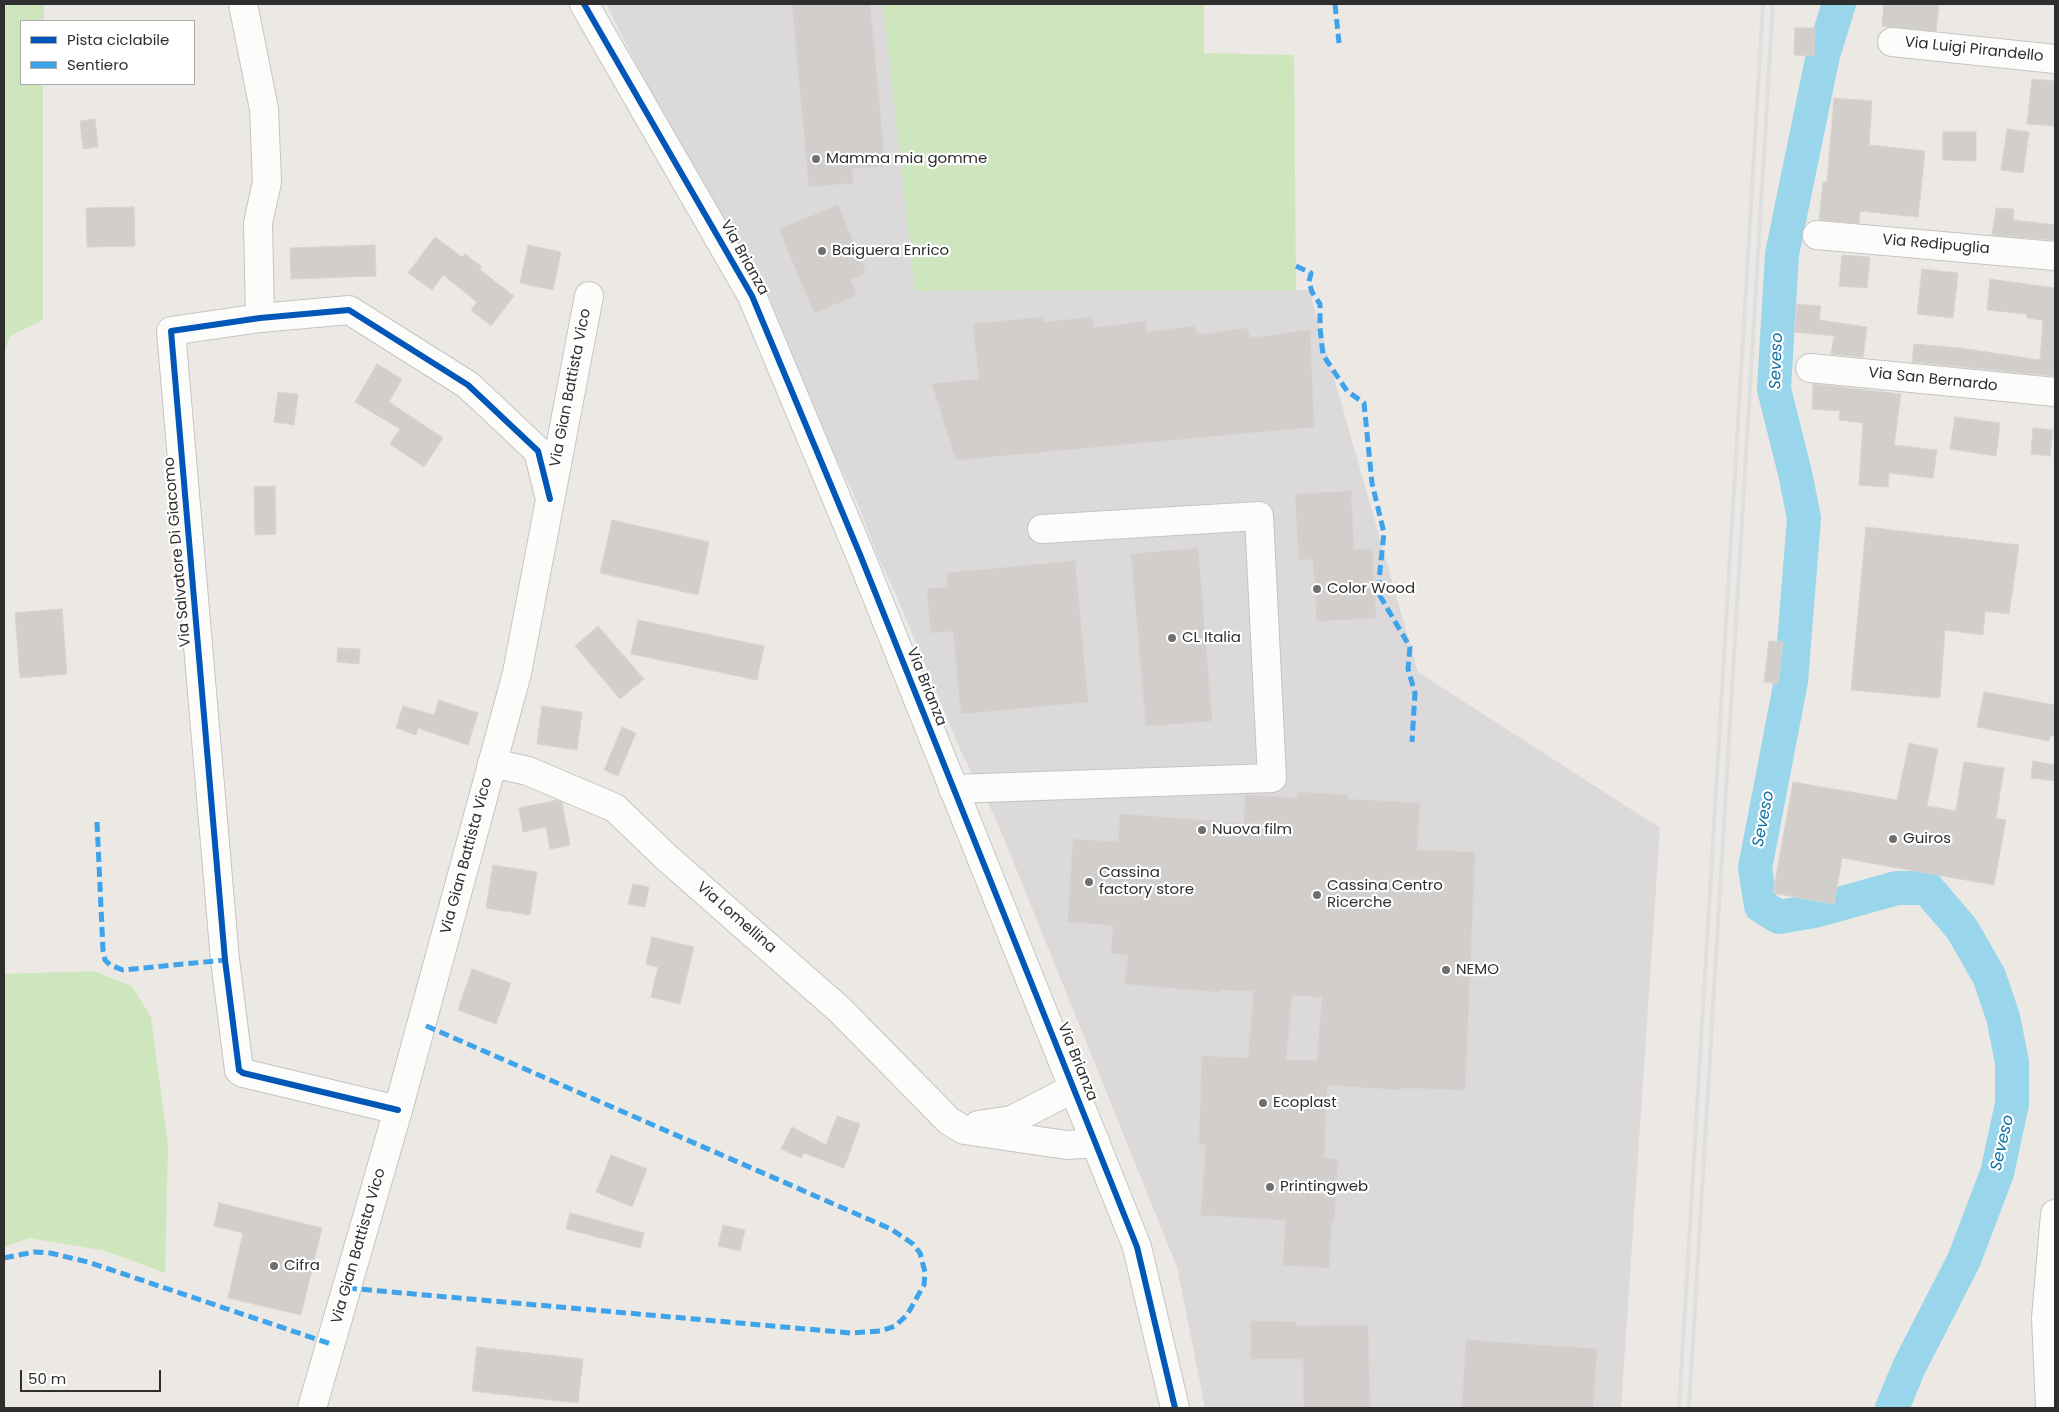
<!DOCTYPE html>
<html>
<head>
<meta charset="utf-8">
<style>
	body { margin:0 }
	#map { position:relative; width:2059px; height:1412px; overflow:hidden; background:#ece8e4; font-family:Poppins,sans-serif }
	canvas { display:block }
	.frame { position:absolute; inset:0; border:5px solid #2e2e2e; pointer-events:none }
	.legend { position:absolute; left:20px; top:20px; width:175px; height:65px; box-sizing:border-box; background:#fff; border:1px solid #ababab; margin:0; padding:6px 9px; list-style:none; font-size:15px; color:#2e2e2e }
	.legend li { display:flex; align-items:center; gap:10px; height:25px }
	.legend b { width:25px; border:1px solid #ababab }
	.scale { position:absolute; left:20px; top:1370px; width:141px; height:22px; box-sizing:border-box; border:2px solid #2e2e2e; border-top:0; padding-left:6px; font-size:15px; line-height:18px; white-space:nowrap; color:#2e2e2e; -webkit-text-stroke:4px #fff; paint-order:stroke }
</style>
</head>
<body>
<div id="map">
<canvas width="2059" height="1412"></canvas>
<div class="frame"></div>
<ul class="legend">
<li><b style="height:6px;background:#0057b8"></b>Pista ciclabile</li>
<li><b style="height:6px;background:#3ea3eb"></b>Sentiero</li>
</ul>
<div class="scale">50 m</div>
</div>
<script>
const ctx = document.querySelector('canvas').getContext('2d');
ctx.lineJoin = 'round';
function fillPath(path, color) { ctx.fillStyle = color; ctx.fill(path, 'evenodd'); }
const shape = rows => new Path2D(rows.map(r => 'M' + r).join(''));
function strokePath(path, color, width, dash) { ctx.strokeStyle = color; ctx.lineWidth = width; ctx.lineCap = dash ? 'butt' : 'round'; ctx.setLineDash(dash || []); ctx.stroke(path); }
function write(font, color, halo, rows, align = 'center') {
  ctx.font = font + ' Poppins,sans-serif'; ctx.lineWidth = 4.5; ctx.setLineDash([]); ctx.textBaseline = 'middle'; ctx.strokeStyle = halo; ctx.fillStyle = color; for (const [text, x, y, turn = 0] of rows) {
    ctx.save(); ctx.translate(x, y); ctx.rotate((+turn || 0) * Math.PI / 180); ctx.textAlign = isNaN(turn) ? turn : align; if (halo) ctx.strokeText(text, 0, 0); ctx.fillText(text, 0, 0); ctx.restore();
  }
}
fillPath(shape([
	[606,4,883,4,915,291,1309,290,1418,672,1660,828,1621,1408,1205,1408,1177,1267,996,819,963,756,895,592,879,559,853,492]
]), '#dcd9db');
fillPath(shape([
	[4,4,44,4,44,21,21,21,21,84,43,84,43,320,10,336,4,353],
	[883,4,1204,4,1204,53,1294,55,1296,290,915,291],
	[93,971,132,986,151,1017,168,1145,165,1273,106,1251,29,1238,4,1247,4,974]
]), '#cee6be');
strokePath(shape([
	[1839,4,1823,55,1782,254,1774,389,1795,473,1804,518,1791,681,1755,868,1761,906,1779,917,1814,911,1897,888,1927,888,1962,929,1989,976,2003,1017,2012,1062,2012,1104,1997,1173,1964,1260,1909,1367,1892,1408]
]), '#99d6ec', 34);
const building = shape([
	[792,4,870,4,885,166,852,169,853,183,809,187,792,4],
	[1884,4,1939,4,1936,31,1882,26,1884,4],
	[1795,28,1815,28,1814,56,1794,55,1795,28],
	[2032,79,2055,81,2055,126,2027,124,2032,79],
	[1834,98,1872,101,1869,145,1925,151,1918,217,1860,211,1859,223,1819,220,1823,182,1827,182,1834,98],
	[95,119,98,147,83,149,80,121,95,119],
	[2007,129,2029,132,2023,173,2001,170,2007,129],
	[1943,132,1976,132,1976,161,1943,160,1943,132],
	[838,205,866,273,850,279,857,295,814,313,779,229,838,205],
	[134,207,135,246,87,247,86,208,134,207],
	[1996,208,2014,209,2013,220,2055,225,2055,240,1992,235,1996,208],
	[435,237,462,257,465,254,482,267,480,270,514,296,491,326,471,310,477,302,443,275,432,290,408,273,435,237],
	[375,245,376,276,291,279,290,248,375,245],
	[528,245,561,252,553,290,520,283,528,245],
	[1842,255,1870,257,1867,288,1839,286,1842,255],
	[1922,269,1958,273,1953,318,1917,314,1922,269],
	[1990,279,2055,288,2055,376,1912,362,1914,344,1960,348,2040,360,2043,320,2027,318,2027,314,1987,310,1990,279],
	[1797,304,1821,306,1819,320,1867,327,1863,357,1831,354,1834,336,1794,332,1797,304],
	[1043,317,1044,322,1092,317,1094,328,1145,321,1147,332,1195,326,1196,335,1246,328,1251,338,1310,330,1314,427,956,460,932,384,979,379,973,324,1043,317],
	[377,364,402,379,389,402,443,438,424,467,390,444,400,429,355,402,377,364],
	[1813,384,1901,394,1894,445,1937,450,1933,478,1889,473,1888,487,1859,485,1863,423,1839,420,1840,411,1812,409,1813,384],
	[278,392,298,394,294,425,274,422,278,392],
	[1955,417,2000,423,1996,456,1950,449,1955,417],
	[2033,428,2053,430,2050,456,2031,454,2033,428],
	[275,486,276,534,255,535,254,487,275,486],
	[1351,491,1354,550,1372,549,1376,618,1317,621,1313,559,1299,560,1295,494,1351,491],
	[612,520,709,542,698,595,600,573,612,520],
	[1866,527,2019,545,2009,614,1985,611,1983,635,1945,630,1940,698,1851,690,1866,527],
	[1198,548,1212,721,1146,726,1131,554,1198,548],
	[1075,561,1088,702,961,714,953,631,931,633,927,589,948,587,947,573,1075,561],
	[62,609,67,674,20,678,15,613,62,609],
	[638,620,764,646,757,680,631,654,638,620],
	[598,626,644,679,620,699,575,646,598,626],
	[1769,641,1783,642,1778,684,1764,682,1769,641],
	[338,648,360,649,359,664,337,662,338,648],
	[1984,692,2055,705,2055,736,2050,736,2049,741,1977,727,1984,692],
	[439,700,478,713,468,745,418,728,416,735,396,728,403,706,434,715,439,700],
	[542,706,582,712,577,750,537,744,542,706],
	[622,727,636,733,618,776,604,770,622,727],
	[1909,743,1938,749,1927,806,1956,811,1964,762,2004,768,1996,818,2006,820,1994,885,1842,858,1834,904,1773,893,1793,782,1897,800,1909,743],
	[2033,761,2055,765,2055,781,2031,778,2033,761],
	[1297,792,1348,795,1347,799,1420,803,1417,850,1475,852,1465,1090,1402,1088,1402,1090,1327,1085,1324,1158,1338,1159,1334,1223,1331,1223,1329,1268,1283,1265,1286,1220,1201,1215,1206,1144,1199,1144,1202,1056,1248,1058,1254,991,1220,990,1220,992,1125,984,1128,955,1111,953,1113,925,1068,922,1073,839,1118,842,1120,814,1244,823,1245,795,1297,798,1297,792],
	[1292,995,1322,997,1317,1061,1286,1060,1292,995],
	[557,800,562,802,570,845,550,849,546,827,523,832,519,808,557,800],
	[493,865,537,872,530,915,486,908,493,865],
	[633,884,649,887,645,907,628,904,633,884],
	[652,937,694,947,680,1004,651,997,658,967,646,964,652,937],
	[472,969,511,983,496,1024,458,1010,472,969],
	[837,1116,860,1124,844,1168,804,1153,801,1158,781,1149,792,1127,826,1145,837,1116],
	[611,1155,647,1169,632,1207,596,1192,611,1155],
	[219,1203,322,1228,301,1315,228,1298,243,1233,214,1226,219,1203],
	[570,1213,644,1233,640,1248,566,1229,570,1213],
	[723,1225,745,1230,740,1251,718,1246,723,1225],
	[1251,1321,1296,1322,1296,1326,1368,1325,1370,1408,1304,1408,1303,1359,1251,1359,1251,1321],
	[1466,1340,1597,1349,1593,1408,1462,1408,1466,1340],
	[477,1347,583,1359,578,1403,472,1391,477,1347]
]);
fillPath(building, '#d1cecb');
strokePath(building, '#d7d4d0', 1);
const minor = shape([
	[243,4,264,109,267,182,258,223,260,318],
	[584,4,752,296,861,557,1137,1247,1175,1408],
	[1892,42,2055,59],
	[1817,235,2055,256],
	[1810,368,2055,392],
	[492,763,528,771,615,808,666,857,840,1010,949,1121,964,1130,1067,1145,1096,1143],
	[953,789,1272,778,1259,516,1042,529],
	[398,1110,243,1073,239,1070,225,960,171,331,260,318,349,310,468,385,538,451,550,499],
	[978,1125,1012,1120,1074,1088],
	[312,1408,398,1110,517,673,589,296],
	[2050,1408,2046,1318,2055,1214]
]);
strokePath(minor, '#c5c4c5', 30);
strokePath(minor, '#fcfcfb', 28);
strokePath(shape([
	[1679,1408,1763,4],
	[1689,1408,1773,4]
]), '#dfdfe1', 4);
strokePath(shape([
	[1335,4,1339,43],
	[1296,266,1311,273,1309,282,1312,292,1320,304,1320,328,1323,355,1347,391,1364,403,1372,483,1384,533,1379,580,1380,596,1410,647,1408,669,1415,693,1412,742],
	[97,822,103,950,105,960,110,965,123,970,225,960],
	[4,1258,34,1252,50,1253,88,1262,331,1344],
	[347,1288,851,1333,881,1331,895,1326,907,1315,924,1285,925,1272,920,1253,913,1244,891,1229,422,1024]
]), '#3ea3eb', 5, [10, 5]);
strokePath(shape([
	[584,4,752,296,861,557,1137,1247,1175,1408],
	[398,1110,243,1073,239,1070,225,960,171,331,260,318,349,310,468,385,538,451,550,499]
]), '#0057b8', 6);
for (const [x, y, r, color] of [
	[816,159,5,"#706f6e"],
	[822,251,5,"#706f6e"],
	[1317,589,5,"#706f6e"],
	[1172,638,5,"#706f6e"],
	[1202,830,5,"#706f6e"],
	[1893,839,5,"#706f6e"],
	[1089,882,5,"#706f6e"],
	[1317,895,5,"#706f6e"],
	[1446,970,5,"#706f6e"],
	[1263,1103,5,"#706f6e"],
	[1270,1187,5,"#706f6e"],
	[274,1266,5,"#706f6e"]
]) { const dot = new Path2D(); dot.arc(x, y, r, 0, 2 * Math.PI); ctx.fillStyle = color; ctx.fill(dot); strokePath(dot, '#fff', 2); }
write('15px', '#2e2e2e', '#fff', [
	["Via Luigi Pirandello",1974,50,6],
	["Via Redipuglia",1936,245,5],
	["Via Brianza",744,258,61],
	["Via San Bernardo",1933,380,6],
	["Via Gian Battista Vico",571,388,-79],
	["Via Salvatore Di Giacomo",178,552,-95],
	["Via Brianza",926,687,68],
	["Via Gian Battista Vico",467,856,-75],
	["Via Lomellina",736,918,41],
	["Via Brianza",1077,1062,68],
	["Via Gian Battista Vico",359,1246,-74]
]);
write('15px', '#2e2e2e', '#fff', [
	["Mamma mia gomme",826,159],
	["Baiguera Enrico",832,251],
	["Color Wood",1327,589],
	["CL Italia",1182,638],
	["Nuova film",1212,830],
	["Guiros",1903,839],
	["Cassina",1099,873],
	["factory store",1099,890],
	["Cassina Centro",1327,886],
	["Ricerche",1327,903],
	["NEMO",1456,970],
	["Ecoplast",1273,1103],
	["Printingweb",1280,1187],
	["Cifra",284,1266]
], 'left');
write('italic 16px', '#0d6fa3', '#fff', [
	["Seveso",1777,361,-88],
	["Seveso",1764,819,-79],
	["Seveso",2003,1143,-77]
]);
</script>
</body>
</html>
